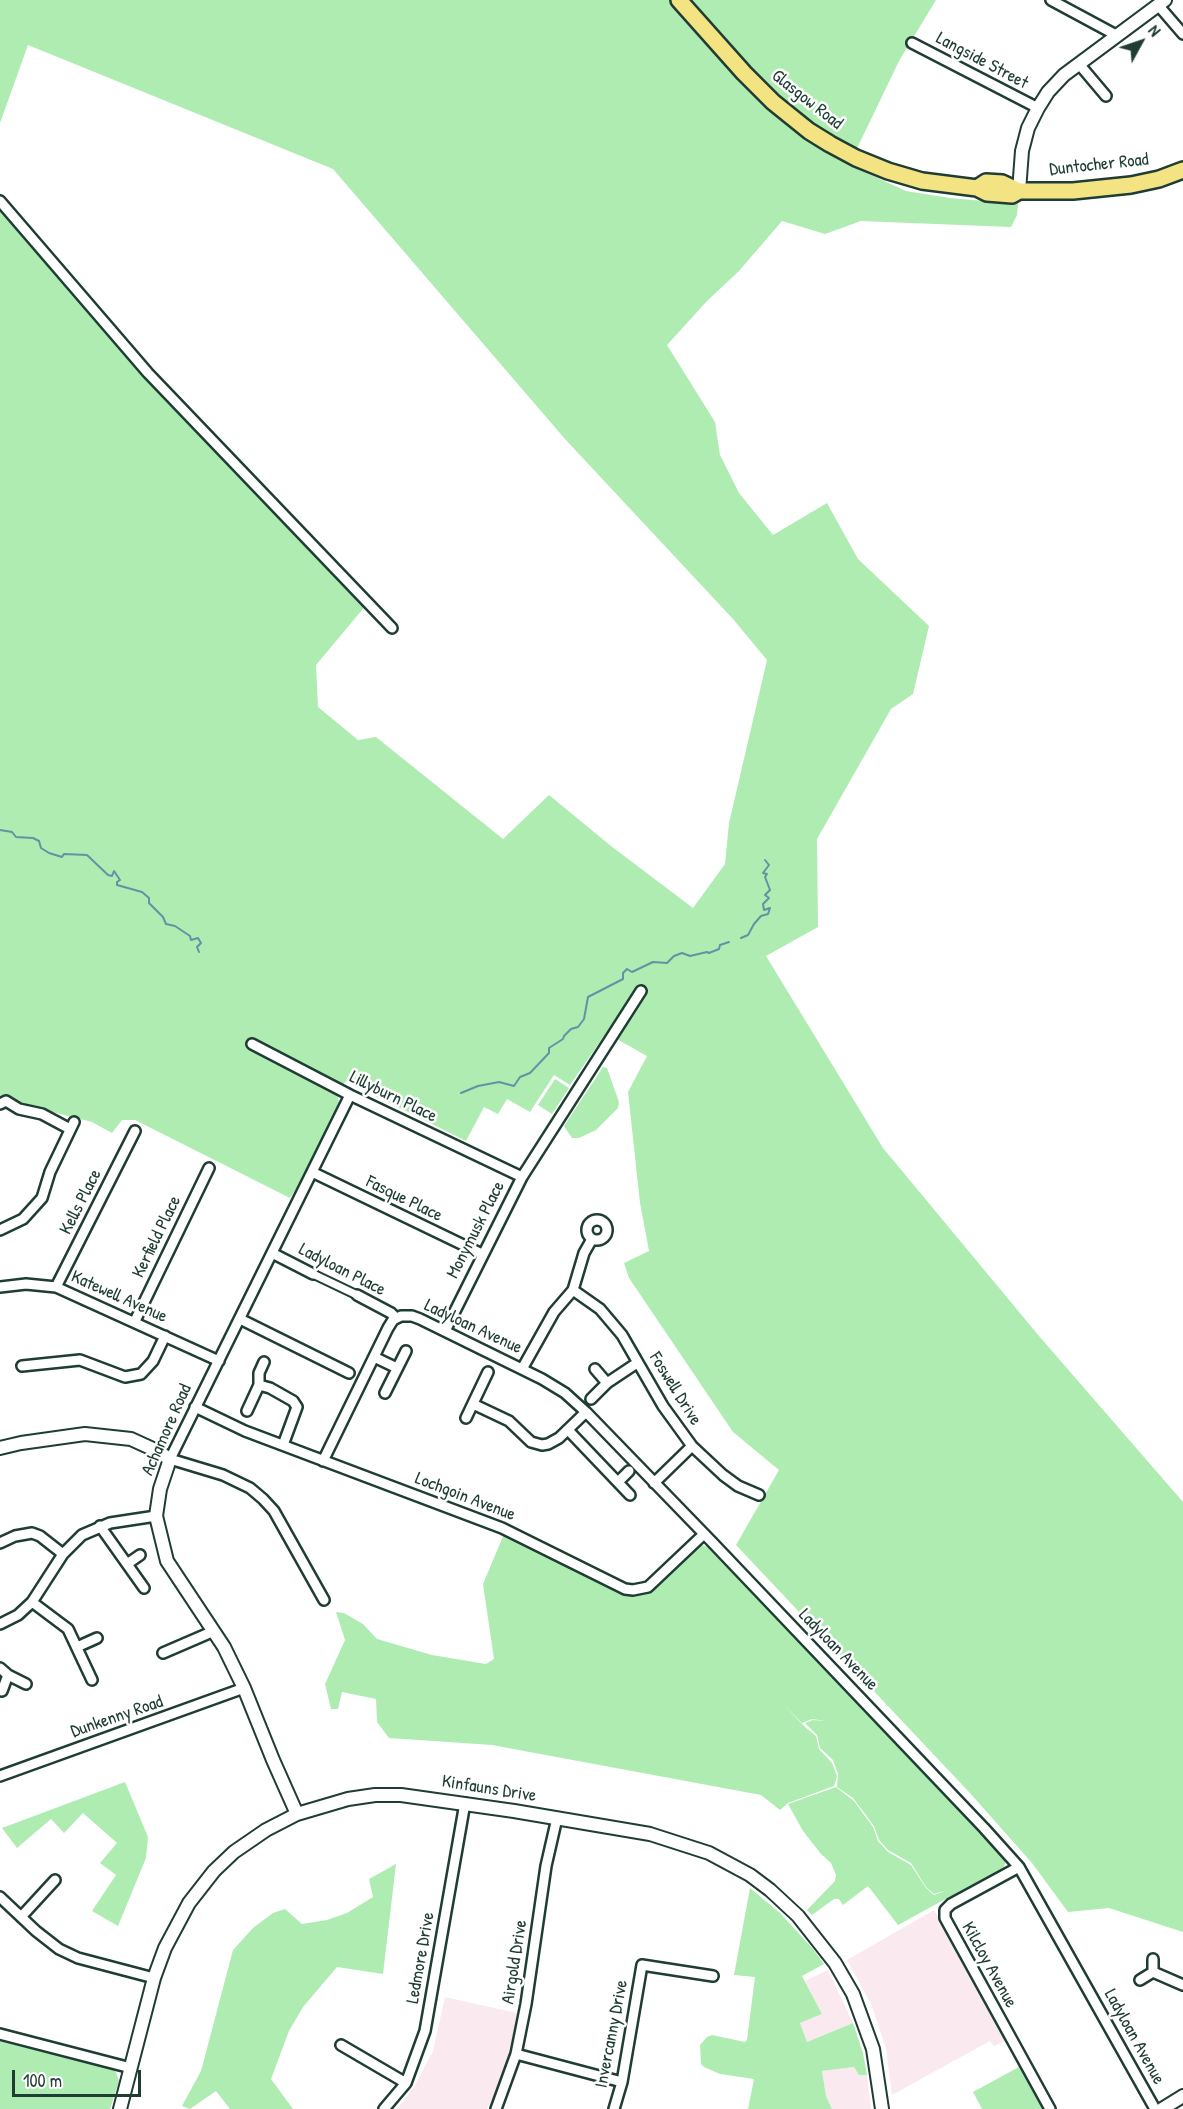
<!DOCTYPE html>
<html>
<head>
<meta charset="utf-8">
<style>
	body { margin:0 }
	#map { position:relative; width:1183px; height:2109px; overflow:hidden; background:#fff; font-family:"Patrick Hand",sans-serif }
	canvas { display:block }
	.north { position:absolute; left:1111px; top:12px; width:60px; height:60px; -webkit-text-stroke:4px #fff; paint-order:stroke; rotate:50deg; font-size:16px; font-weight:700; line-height:24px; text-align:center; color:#1f3d34 }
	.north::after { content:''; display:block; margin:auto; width:21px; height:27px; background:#1f3d34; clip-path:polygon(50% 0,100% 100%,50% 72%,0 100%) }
	.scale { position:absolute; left:12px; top:2070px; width:129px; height:27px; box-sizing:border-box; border:3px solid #1f3d34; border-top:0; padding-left:8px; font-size:18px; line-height:21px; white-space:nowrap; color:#1f3d34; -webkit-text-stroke:4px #fff; paint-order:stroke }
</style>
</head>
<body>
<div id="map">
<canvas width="1183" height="2109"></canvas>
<div class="north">N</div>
<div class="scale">100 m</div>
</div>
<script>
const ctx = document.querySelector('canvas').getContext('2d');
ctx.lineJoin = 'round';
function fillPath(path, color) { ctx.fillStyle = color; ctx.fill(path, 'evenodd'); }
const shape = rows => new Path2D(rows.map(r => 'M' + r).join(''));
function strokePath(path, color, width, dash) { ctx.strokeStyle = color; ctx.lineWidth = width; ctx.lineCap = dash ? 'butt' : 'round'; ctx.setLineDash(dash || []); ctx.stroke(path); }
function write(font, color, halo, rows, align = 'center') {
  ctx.font = font + ' "Patrick Hand",sans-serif'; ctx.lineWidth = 5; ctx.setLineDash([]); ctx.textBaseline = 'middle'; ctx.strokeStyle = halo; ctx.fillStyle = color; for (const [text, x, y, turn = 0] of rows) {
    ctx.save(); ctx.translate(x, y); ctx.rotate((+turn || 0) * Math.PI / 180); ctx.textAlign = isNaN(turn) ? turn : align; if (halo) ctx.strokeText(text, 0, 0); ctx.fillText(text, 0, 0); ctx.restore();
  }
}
fillPath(shape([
	[934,1910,1007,2040,994,2046,990,2041,892,2095,886,2049,872,2006,847,1960],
	[828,1970,853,2023,807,2042,800,2023,822,2014,805,1981],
	[445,1997,517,2013,512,2049,498,2087,487,2109,397,2109,414,2087,433,2051],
	[854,2067,859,2075,867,2075,871,2109,832,2109,826,2096,822,2071]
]), '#fae9ee');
fillPath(shape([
	[0,0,936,0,899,61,849,165,906,191,950,198,1018,204,1017,215,1011,227,861,221,825,234,782,221,739,271,707,301,667,345,715,422,720,455,739,493,773,535,827,503,858,559,929,626,913,694,891,709,817,839,818,927,766,956,883,1148,1039,1336,1183,1502,1183,1932,1109,1908,1068,1912,1032,1863,969,1792,736,1545,779,1470,733,1432,629,1278,624,1263,649,1251,640,1203,628,1092,647,1056,606,1033,570,1085,554,1075,530,1112,507,1099,498,1114,484,1107,466,1141,346,1081,337,1093,339,1102,300,1183,290,1198,135,1120,122,1120,112,1133,92,1122,17,1103,7,1096,0,1096,0,193,148,373,367,604,316,665,318,707,358,740,376,737,503,839,549,795,611,846,693,908,725,864,729,823,767,660,733,619,565,439,333,169,28,45,0,123],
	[603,1067,607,1068,619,1102,618,1108,596,1130,579,1138,572,1138,564,1126],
	[555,1079,569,1088,552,1114,538,1105],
	[504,1534,625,1594,638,1595,649,1591,657,1586,697,1547,702,1545,710,1548,999,1848,1006,1859,1004,1867,898,1925,868,1886,843,1905,839,1899,834,1899,812,1915,807,1910,835,1881,836,1875,831,1863,821,1854,803,1831,788,1804,836,1787,854,1801,873,1827,878,1841,888,1852,911,1865,926,1888,934,1895,947,1890,934,1894,926,1887,911,1863,888,1850,879,1840,874,1826,853,1798,837,1787,838,1774,833,1760,820,1748,817,1735,805,1723,813,1720,826,1721,812,1719,802,1723,783,1704,804,1726,816,1736,819,1749,832,1763,837,1776,834,1786,788,1803,780,1810,761,1795,492,1745,389,1738,377,1722,376,1699,342,1692,338,1709,331,1709,325,1684,345,1640,336,1612,344,1613,363,1624,377,1639,432,1655,486,1664,494,1659,483,1584],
	[125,1782,148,1837,146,1858,118,1926,92,1911,116,1875,100,1863,117,1843,83,1813,64,1833,51,1819,17,1848,2,1828],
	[396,1864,383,1974,337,1967,303,2007,289,2031,271,2079,293,2109,230,2109,216,2091,190,2109,182,2106,201,2071,233,1950,253,1928,273,1913,285,1909,302,1924,327,1920,347,1913,373,1897,369,1879],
	[750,1888,780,1913,813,1949,824,1964,802,1976,822,2014,800,2023,807,2042,853,2023,863,2053,867,2075,859,2075,854,2067,822,2071,826,2096,832,2109,748,2109,754,2079,720,2074,704,2067,701,2064,700,2045,707,2037,712,2035,745,2042,747,2040,755,1977,734,1975],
	[0,2041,112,2069,116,2072,119,2081,110,2109,0,2109],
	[1019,2067,1042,2109,982,2109,973,2092]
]), '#aeecb2');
strokePath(shape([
	[0,830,12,832,16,837,33,838,39,841,41,848,49,853,62,857,64,854,87,855,108,875,112,876,114,871,120,880,117,882,117,885,142,892,149,898,149,903,163,917,166,924,175,926,190,936,191,940,198,938,201,943,197,947,199,952],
	[741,938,748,935,754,924,761,916,768,914,770,908,764,910,763,904,769,898,765,895,770,890,765,877,767,874,763,873,769,865,765,860],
	[461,1093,478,1086,499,1082,514,1086,520,1077,530,1073,549,1053,549,1048,563,1039,564,1036,571,1029,578,1027,584,1019,588,997,623,979,623,973,627,969,632,972,653,962,667,963,674,956,682,953,690,956,707,952,709,953,719,949,720,945,729,942]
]), '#6293a5', 2);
const pedestrian = shape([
	[313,1274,357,1295]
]);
const minor = shape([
	[1051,0,1116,35],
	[1158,5,1183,34],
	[912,43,1038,108],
	[1079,64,1106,96],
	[0,201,148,373,392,628],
	[252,1044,350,1095,522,1177],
	[0,1104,6,1101,19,1109,42,1114,70,1129],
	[312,1172,482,1254],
	'587 1230a10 10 0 1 1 20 0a10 10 0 1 1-20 0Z',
	[0,1230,23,1219,42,1198,50,1172,74,1122],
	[272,1253,313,1274],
	[0,1287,26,1284,56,1287,219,1361],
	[56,1287,135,1131],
	[573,1290,600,1309,622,1335,663,1406,692,1446,723,1475,738,1486,759,1495],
	[357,1295,391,1313,396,1318],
	[240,1319,349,1373],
	[135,1321,209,1168],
	[445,1331,522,1177,641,991],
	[374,1357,397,1368],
	[22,1366,80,1360,125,1377,141,1374,153,1361,165,1336],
	[522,1369,554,1312,573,1290,584,1253,592,1239],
	[595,1369,607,1383],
	[259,1385,270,1388,293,1401,297,1407,283,1445],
	[385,1393,406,1351],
	[591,1399,607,1383,637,1363],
	[473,1404,509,1421,531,1442,542,1445,548,1444,559,1438,586,1412],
	[195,1407,245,1431,502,1528,625,1589,633,1590,648,1587,704,1534],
	[247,1411,259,1385,259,1373,264,1362],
	[466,1418,488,1372],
	[568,1430,630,1495],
	[323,1461,388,1328,393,1320,401,1316,412,1316,420,1319,542,1379,565,1393,586,1412,712,1542,984,1828,1019,1867,1155,2109],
	[618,1482,629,1471],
	[654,1483,692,1446],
	[100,1526,144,1588],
	[0,1543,15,1536,32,1533,40,1536,63,1554],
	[127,1564,140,1555],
	[324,1600,274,1511,263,1499,250,1488,223,1475,170,1459,350,1095],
	[32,1602,68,1629,92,1680],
	[0,1624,18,1615,32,1602,63,1554,82,1535,110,1523,156,1516],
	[77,1647,97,1638],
	[163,1653,214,1631],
	[0,1668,8,1675,26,1684],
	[2,1691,8,1675],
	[0,1776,244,1688],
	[1019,1867,951,1904,945,1910,945,1918,1050,2109],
	[0,1897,36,1931,59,1949,78,1958,154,1978],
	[21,1917,55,1880],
	[1153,1972,1153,1959],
	[1140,1980,1153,1972,1183,1985],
	[0,2034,131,2068],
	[341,2045,406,2083],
	[516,2054,622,2082],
	[384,2109,406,2083,425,2031,465,1803],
	[496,2109,516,2054,526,2004,546,1866,557,1818],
	[614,2109,622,2082,642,1965,713,1976]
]);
const tertiary = shape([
	[1019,191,1022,151,1028,128,1038,108,1048,92,1064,75,1165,0],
	[0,1448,21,1443,85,1434,131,1439,155,1450,170,1459,160,1489,156,1516,167,1561,224,1647,244,1688,273,1760,297,1814],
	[120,2109,154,1978,165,1948,189,1903,214,1871,234,1852,266,1830,297,1814,348,1799,375,1795,401,1795,514,1811,650,1834,709,1853,750,1875,770,1890,798,1916,835,1963,853,1994,873,2049,882,2109],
	[1162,2109,1183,2096]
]);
const primary = shape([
	[679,0,744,73,773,102,809,131,830,144,856,158,888,171,922,181,977,188,987,193,1012,195,1019,191,1073,191,1131,185,1159,179,1183,170],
	[977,188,986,182,1002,183,1019,191]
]);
strokePath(pedestrian, '#1f3d34', 11);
strokePath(minor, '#1f3d34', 14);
strokePath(tertiary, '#1f3d34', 16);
strokePath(primary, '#1f3d34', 20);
strokePath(pedestrian, '#fff', 7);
strokePath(minor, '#fff', 9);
strokePath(tertiary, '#fff', 12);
strokePath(primary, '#f4e382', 15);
write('18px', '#1f3d34', '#fff', [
	["Langside Street",982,61,28],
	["Glasgow Road",807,100,38],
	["Duntocher Road",1099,165,-6],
	["Lillyburn Place",393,1097,26],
	["Fasque Place",404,1199,26],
	["Kells Place",81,1202,-63],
	["Monymusk Place",476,1230,-63],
	["Kerfield Place",157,1237,-64],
	["Ladyloan Place",342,1270,27],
	["Katewell Avenue",119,1297,24],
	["Ladyloan Avenue",473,1327,25],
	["Foswell Drive",675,1389,58],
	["Achamore Road",167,1430,-66],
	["Lochgoin Avenue",465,1497,21],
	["Ladyloan Avenue",838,1650,46],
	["Dunkenny Road",117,1717,-19],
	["Kinfauns Drive",489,1789,9],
	["Ledmore Drive",421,1958,-80],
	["Airgold Drive",515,1962,-81],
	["Kilcloy Avenue",989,1965,61],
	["Invercanny Drive",612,2034,-79],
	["Ladyloan Avenue",1134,2037,61]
]);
</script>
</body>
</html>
